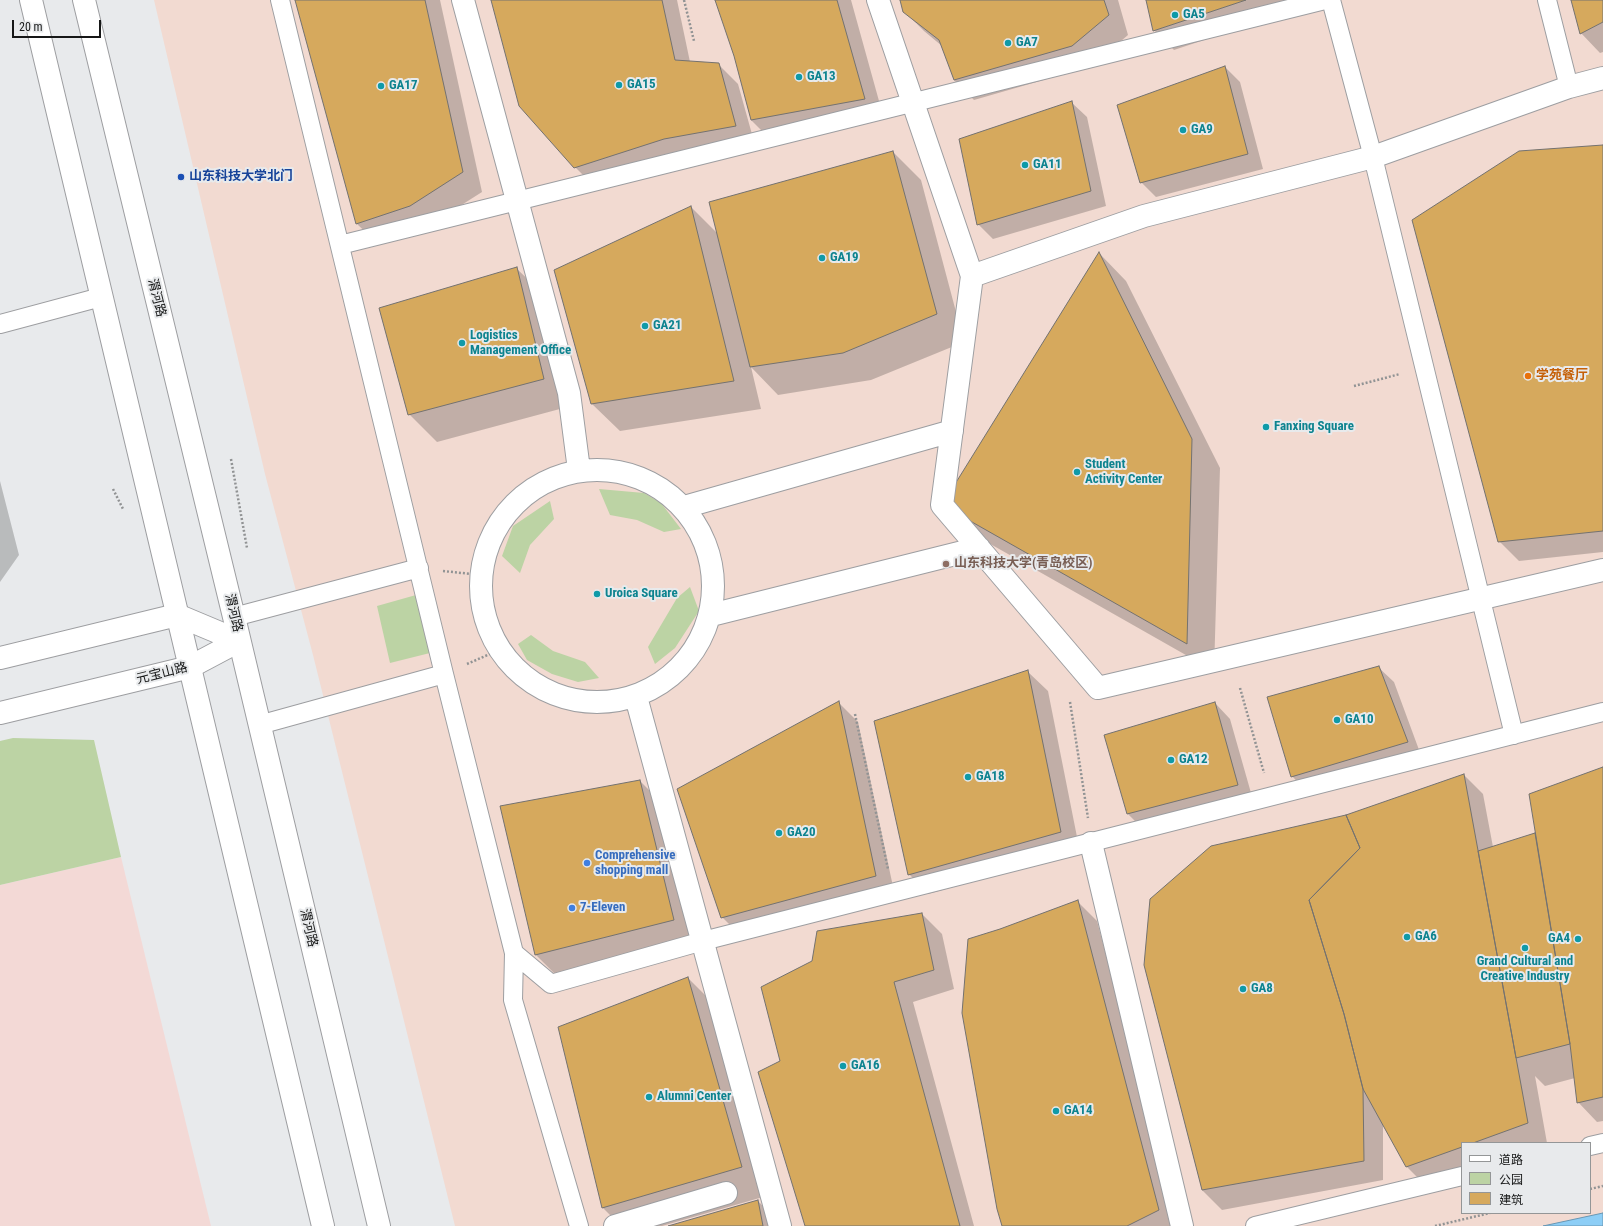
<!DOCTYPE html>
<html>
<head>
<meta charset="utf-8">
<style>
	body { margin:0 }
	#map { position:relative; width:1603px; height:1226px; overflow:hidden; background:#e8eaec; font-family:"Roboto Condensed","Noto Sans SC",sans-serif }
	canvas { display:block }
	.legend { position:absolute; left:1461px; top:1142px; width:130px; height:72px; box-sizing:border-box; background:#e8eaec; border:1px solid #949697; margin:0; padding:5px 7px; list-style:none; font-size:12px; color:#161717 }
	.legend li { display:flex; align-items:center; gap:8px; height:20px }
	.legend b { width:20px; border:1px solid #949697 }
	.scale { position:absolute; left:12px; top:20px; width:89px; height:18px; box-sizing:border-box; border:2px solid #161717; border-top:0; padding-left:5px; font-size:12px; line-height:14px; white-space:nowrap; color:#161717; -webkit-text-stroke:3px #e8eaec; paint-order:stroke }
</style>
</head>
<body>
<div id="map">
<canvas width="1603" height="1226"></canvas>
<ul class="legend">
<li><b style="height:5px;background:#fff"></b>道路</li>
<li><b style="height:11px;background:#bcd3a4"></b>公园</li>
<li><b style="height:11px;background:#d6a95d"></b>建筑</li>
</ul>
<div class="scale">20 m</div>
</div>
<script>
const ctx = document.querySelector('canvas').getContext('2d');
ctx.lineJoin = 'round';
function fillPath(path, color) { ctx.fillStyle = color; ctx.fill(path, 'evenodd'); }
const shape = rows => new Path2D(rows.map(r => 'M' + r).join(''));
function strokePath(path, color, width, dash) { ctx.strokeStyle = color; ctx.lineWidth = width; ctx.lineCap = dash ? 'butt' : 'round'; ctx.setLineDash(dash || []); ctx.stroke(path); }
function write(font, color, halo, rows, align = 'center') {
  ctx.font = font + ' "Roboto Condensed","Noto Sans SC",sans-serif'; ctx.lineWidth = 4; ctx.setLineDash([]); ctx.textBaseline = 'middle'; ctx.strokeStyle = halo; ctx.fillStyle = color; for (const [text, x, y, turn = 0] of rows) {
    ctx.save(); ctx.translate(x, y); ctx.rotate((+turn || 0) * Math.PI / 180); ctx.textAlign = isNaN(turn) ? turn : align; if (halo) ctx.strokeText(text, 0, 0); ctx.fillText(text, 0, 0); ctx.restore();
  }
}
fillPath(shape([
	[121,857,211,1226,0,1226,0,885]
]), '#f3d9d6');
fillPath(shape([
	[154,0,1603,0,1603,1226,455,1226,313,655,265,474],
	[1462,1143,1590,1143,1590,1213,1462,1213]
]), '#f2dad1');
fillPath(shape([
	[599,489,644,493,661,503,681,529,664,532,637,520,610,515],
	[550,501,554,519,530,545,520,573,502,556,513,526],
	[690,587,699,611,675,648,655,664,648,647,677,598],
	[416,595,430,653,390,663,377,606],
	[531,635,553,651,585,662,599,678,578,682,552,674,527,660,518,644],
	[13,738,94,740,121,857,0,885,0,741]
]), '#bcd3a4');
const water = shape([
	[1603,1213,1603,1226,1543,1226,1603,1213]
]);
fillPath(water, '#8dcef6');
strokePath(water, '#6997b3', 1);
fillPath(shape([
	[296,0,440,0,482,192,430,225,377,243,357,224],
	[492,0,677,0,690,62,718,64,738,84,755,145,595,187,575,167],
	[716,0,851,0,884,119,771,140,751,120,735,55],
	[901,0,1118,0,1128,35,1092,66,974,100,954,80,942,46,924,31,904,11],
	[1148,0,1297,0,1300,8,1174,50,1154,30],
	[1572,0,1603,0,1603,52,1600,53,1581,33],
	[1225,67,1240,82,1263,169,1156,197,1141,182],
	[1071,102,1087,117,1106,206,993,239,978,224],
	[1603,146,1603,552,1519,561,1499,541],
	[893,152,921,180,964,342,871,380,778,395,751,367,761,409,620,431,592,404,691,207,718,234],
	[1099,253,1126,281,1220,468,1214,671,971,533,943,505],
	[516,268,544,295,571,406,437,442,409,414],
	[0,481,19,555,0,582],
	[1378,667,1394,682,1422,758,1307,792,1292,776],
	[1028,672,1048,691,1080,852,928,894,909,874],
	[838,702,858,722,895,896,742,937,722,917],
	[1215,703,1230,719,1253,800,1143,829,1128,814,1105,736],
	[1603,768,1603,1121,1597,1122,1578,1102,1575,1078,1545,1086,1535,1076,1547,1143,1462,1143,1462,1174,1427,1187,1407,1167,1383,1122,1383,1180,1222,1210,1202,1190,1145,964,1346,816,1464,775,1483,794,1493,847,1535,834,1537,836],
	[640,781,668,809,701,948,564,983,536,955,501,807],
	[1077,901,1097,921,1177,1226,1003,1226,1000,930],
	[922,914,942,934,954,989,913,1002,974,1226,806,1226,781,1061,813,962],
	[688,978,716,1006,770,1195,662,1226,621,1226,602,1207],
	[758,1201,782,1226,671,1226]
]), '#0003');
const building = shape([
	[295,0,425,0,463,172,410,206,356,224,295,0],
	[491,0,662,0,675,60,719,63,736,126,664,139,574,168,519,106,491,0],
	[715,0,837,0,865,99,751,120,734,56,715,0],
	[900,0,1104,0,1109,15,1072,46,954,80,939,40,903,12,900,0],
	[1146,0,1246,0,1153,31,1146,0],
	[1571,0,1603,0,1603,22,1580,34,1571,0],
	[1225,66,1248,154,1140,183,1117,105,1225,66],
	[1072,101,1091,191,977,225,959,139,1072,101],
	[1603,145,1603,531,1498,542,1412,220,1519,151,1603,145],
	[893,151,937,314,843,353,750,367,709,202,893,151],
	[691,206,734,381,591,404,554,270,691,206],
	[1099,252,1192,439,1187,644,942,505,1099,252],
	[517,267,544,379,408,415,379,308,517,267],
	[1379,666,1408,742,1291,777,1267,697,1379,666],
	[1028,670,1061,832,908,875,874,721,1028,670],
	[839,701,876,876,721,918,677,789,839,701],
	[1215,702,1238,785,1127,814,1104,735,1215,702],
	[1603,767,1603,1097,1577,1103,1570,1044,1529,794,1603,767],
	[1464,774,1528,1123,1473,1143,1462,1143,1462,1147,1406,1167,1363,1089,1344,1014,1309,900,1360,848,1346,815,1464,774],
	[640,780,674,920,535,955,500,806,640,780],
	[1346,815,1360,848,1309,900,1344,1014,1363,1089,1364,1161,1202,1190,1144,965,1150,899,1211,846,1346,815],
	[1535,833,1570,1044,1516,1058,1478,851,1535,833],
	[1078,900,1159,1210,1127,1226,1002,1226,997,1209,962,1013,968,939,1000,929,1078,900],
	[922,913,934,970,894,982,960,1226,805,1226,758,1072,780,1061,761,987,812,961,817,931,922,913],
	[688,977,742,1167,602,1208,558,1027,688,977],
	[758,1200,763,1226,668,1226,758,1200]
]);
fillPath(building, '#d6a95d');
strokePath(building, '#747270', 1);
const service = shape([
	[280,0,444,674,514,953,513,1000,579,1226],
	[1331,0,1373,157,1514,735],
	[1547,0,1569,87],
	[340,245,1325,0],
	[0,324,101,297],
	[234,617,419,568],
	[259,725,444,674],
	[514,953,551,984,703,941,1603,712],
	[1590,1146,1603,1143],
	[1255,1226,1462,1176]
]);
const pedestrian = shape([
	[463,0,569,393,579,470],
	[878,0,972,276],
	[1603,78,1569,87,1373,157,1144,216,972,276,942,505,1098,688,1603,570],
	'481 586a116 116 0 1 1 232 0a116 116 0 1 1-232 0Z',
	[684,507,952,431],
	[711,615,979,548],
	[636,697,780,1226],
	[1091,843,1182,1226],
	[615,1226,726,1193]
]);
const tertiary = shape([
	[0,658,177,615,239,641],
	[0,713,190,667,239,641]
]);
const secondary = shape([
	[31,0,323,1226],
	[84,0,234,617,379,1226]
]);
strokePath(service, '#9d9ea1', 20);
strokePath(pedestrian, '#9d9ea1', 24);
strokePath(tertiary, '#9d9ea1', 24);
strokePath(secondary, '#9d9ea1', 24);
strokePath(shape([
	[684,0,694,41],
	[1354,386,1400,374],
	[231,459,247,548],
	[113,489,123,509],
	[443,571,481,575],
	[467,664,499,650],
	[1240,688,1264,773],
	[1070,702,1088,818],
	[855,714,888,869],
	[1590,1189,1603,1186],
	[1435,1226,1490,1213]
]), '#919394', 2.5, [2, 2]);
strokePath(service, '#fff', 18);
strokePath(pedestrian, '#fff', 22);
strokePath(tertiary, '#fff', 22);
strokePath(secondary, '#fff', 22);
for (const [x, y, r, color] of [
	[1175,15,4,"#0f9aa8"],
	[1008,43,4,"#0f9aa8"],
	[799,77,4,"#0f9aa8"],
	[619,85,4,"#0f9aa8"],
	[381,86,4,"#0f9aa8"],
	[1183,130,4,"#0f9aa8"],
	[1025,165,4,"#0f9aa8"],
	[181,177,4,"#1a4fb4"],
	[822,258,4,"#0f9aa8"],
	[645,326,4,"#0f9aa8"],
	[462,343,4,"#0f9aa8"],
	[1528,376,4,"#e8710a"],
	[1266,427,4,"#0f9aa8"],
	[1077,472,4,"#0f9aa8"],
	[946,564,4,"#8d6e63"],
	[597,594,4,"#0f9aa8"],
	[1337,720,4,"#0f9aa8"],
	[1171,760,4,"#0f9aa8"],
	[968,777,4,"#0f9aa8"],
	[779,833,4,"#0f9aa8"],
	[587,863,4,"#3f7fe0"],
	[572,908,4,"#3f7fe0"],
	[1407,937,4,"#0f9aa8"],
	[1578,939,4,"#0f9aa8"],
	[1525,948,4,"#0f9aa8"],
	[1243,989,4,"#0f9aa8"],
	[843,1066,4,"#0f9aa8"],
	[649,1097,4,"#0f9aa8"],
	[1056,1111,4,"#0f9aa8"]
]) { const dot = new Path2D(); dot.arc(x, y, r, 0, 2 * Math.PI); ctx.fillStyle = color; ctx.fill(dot); strokePath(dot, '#e8eaec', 1.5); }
write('bold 13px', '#0d838f', '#e8eaec', [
	["GA5",1183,15],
	["GA7",1016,43],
	["GA13",807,77],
	["GA15",627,85],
	["GA17",389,86],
	["GA9",1191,130],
	["GA11",1033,165],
	["GA19",830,258],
	["GA21",653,326],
	["Logistics",470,336],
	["Management Office",470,351],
	["Fanxing Square",1274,427],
	["Student",1085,465],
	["Activity Center",1085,480],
	["Uroica Square",605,594],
	["GA10",1345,720],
	["GA12",1179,760],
	["GA18",976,777],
	["GA20",787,833],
	["GA6",1415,937],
	["GA4",1570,939,"right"],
	["Grand Cultural and",1525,962,"center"],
	["Creative Industry",1525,977,"center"],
	["GA8",1251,989],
	["GA16",851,1066],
	["Alumni Center",657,1097],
	["GA14",1064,1111]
], 'left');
write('bold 13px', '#164399', '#e8eaec', [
	["山东科技大学北门",189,177]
], 'left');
write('13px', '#161717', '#e8eaec', [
	["渭河路",156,298,76],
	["渭河路",233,613,77],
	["元宝山路",162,674,-14],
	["渭河路",308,928,77]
]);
write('bold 13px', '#c56008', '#e8eaec', [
	["学苑餐厅",1536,376]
], 'left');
write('bold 13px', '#785e54', '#e8eaec', [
	["山东科技大学(青岛校区)",954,564]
], 'left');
write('bold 13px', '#366cbe', '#e8eaec', [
	["Comprehensive",595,856],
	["shopping mall",595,871],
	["7-Eleven",580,908]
], 'left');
</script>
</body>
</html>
